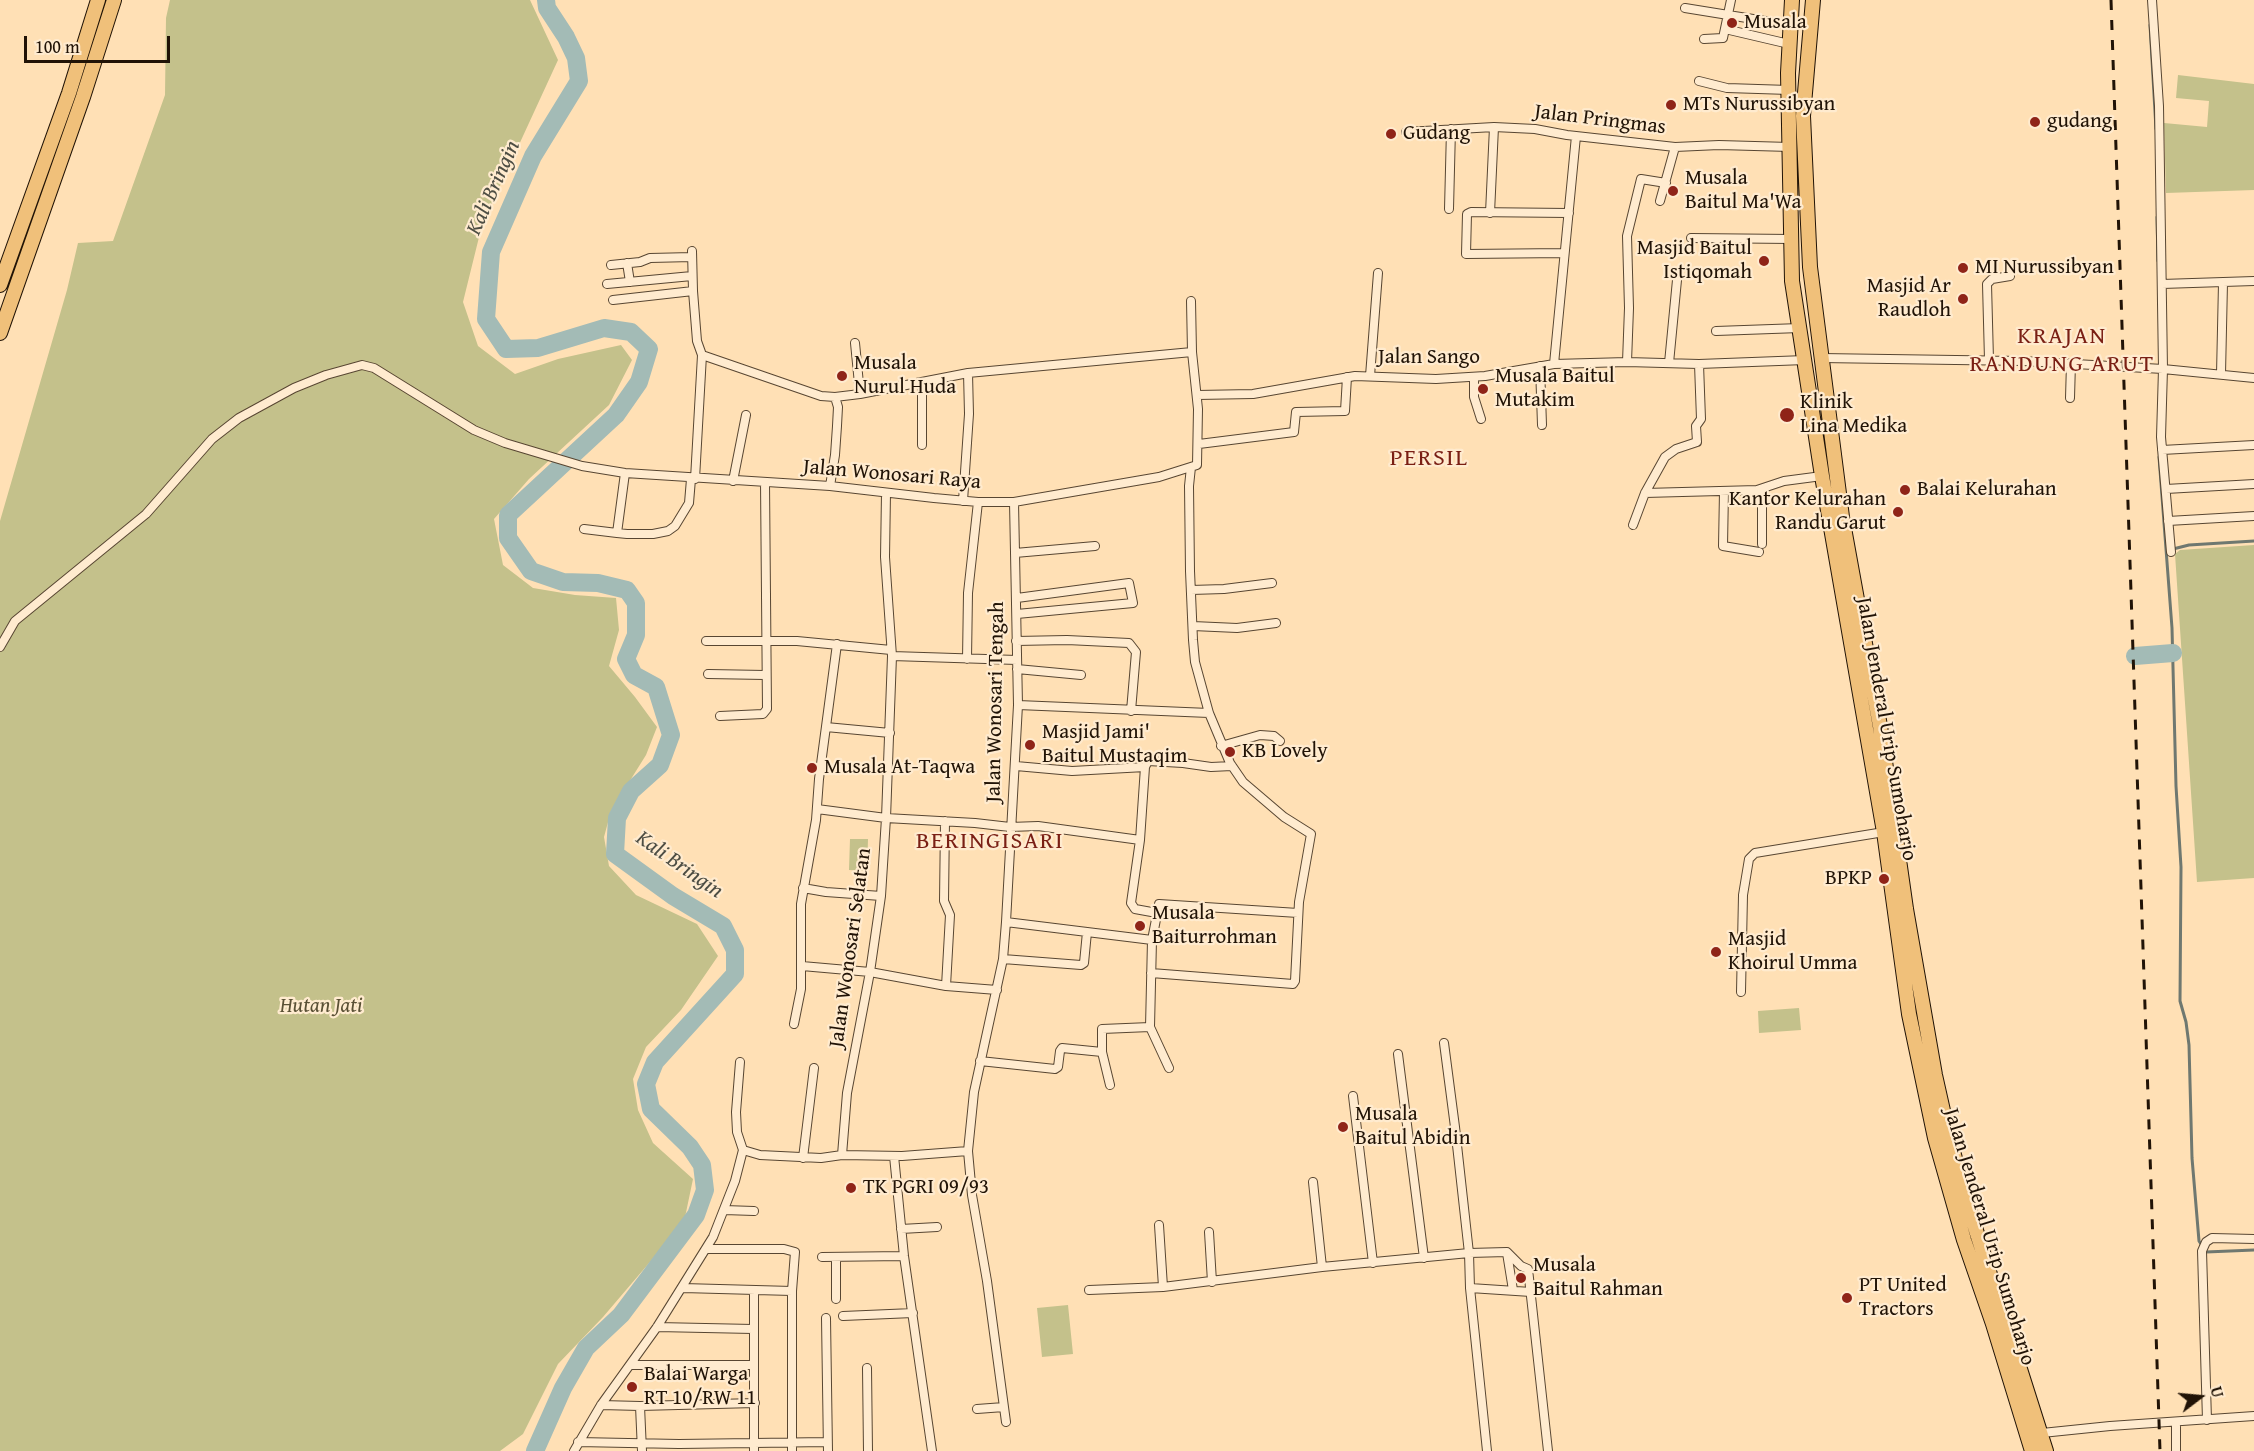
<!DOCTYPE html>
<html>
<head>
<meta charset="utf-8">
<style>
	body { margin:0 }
	#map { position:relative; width:2254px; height:1451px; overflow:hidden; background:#ffe0b5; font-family:"Gentium Book Plus",serif }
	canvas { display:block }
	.north { position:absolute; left:2170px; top:1367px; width:60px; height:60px; -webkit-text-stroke:4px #ffebcf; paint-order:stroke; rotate:74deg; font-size:16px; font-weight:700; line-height:24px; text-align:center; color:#211306 }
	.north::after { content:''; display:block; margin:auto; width:21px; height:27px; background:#211306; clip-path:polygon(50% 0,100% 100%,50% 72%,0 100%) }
	.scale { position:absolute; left:24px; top:36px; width:146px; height:27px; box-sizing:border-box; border:3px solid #211306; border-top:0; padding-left:8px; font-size:18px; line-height:21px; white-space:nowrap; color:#211306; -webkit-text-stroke:4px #ffebcf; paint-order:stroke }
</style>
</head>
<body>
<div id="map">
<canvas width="2254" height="1451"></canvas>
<div class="north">U</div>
<div class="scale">100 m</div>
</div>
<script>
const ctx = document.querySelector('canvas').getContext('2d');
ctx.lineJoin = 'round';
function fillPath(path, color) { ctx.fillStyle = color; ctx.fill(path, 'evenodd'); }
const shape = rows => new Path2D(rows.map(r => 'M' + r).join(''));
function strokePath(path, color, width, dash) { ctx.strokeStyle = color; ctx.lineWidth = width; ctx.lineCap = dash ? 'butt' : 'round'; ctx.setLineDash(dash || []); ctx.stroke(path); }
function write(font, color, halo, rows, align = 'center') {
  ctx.font = font + ' "Gentium Book Plus",serif'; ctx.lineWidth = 4.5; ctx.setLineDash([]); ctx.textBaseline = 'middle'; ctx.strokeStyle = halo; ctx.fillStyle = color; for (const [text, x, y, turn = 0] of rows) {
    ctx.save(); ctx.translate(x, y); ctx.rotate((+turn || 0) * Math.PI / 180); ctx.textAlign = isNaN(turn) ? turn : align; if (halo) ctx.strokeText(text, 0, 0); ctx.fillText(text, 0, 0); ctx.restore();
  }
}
fillPath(shape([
	[170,0,530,0,558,60,482,225,463,302,478,346,515,374,558,359,621,345,632,360,609,405,529,479,494,519,503,565,533,588,575,595,616,598,619,630,609,666,635,697,657,727,646,755,611,811,604,837,609,866,636,895,697,924,718,956,681,1010,646,1047,633,1079,638,1110,653,1143,693,1179,684,1222,603,1317,558,1364,523,1434,500,1451,0,1451,0,521,67,290,78,243,113,241,165,95,166,18],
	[2178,75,2254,84,2254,190,2166,193,2164,123,2207,127,2209,101,2176,98],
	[2254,545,2254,878,2197,882,2175,554,2180,550],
	[850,839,868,839,867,871,849,870],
	[1799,1008,1801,1030,1759,1033,1758,1011],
	[1068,1305,1073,1354,1042,1357,1037,1308]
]), '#c4c18b');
strokePath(shape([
	[2150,25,2156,129],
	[2157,217,2158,261],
	[2159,457,2172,628,2176,786,2181,867,2180,1001,2186,1022,2189,1045,2192,1158,2199,1241,2206,1252,2254,1250],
	[2173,549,2189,545,2254,541]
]), '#6f7870', 3);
strokePath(shape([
	[2135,656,2173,653],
	[535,1451,563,1388,586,1348,621,1315,696,1215,705,1190,702,1165,690,1147,651,1109,646,1084,655,1062,735,974,735,950,723,926,673,896,615,854,617,818,631,791,660,765,671,735,656,687,634,675,626,659,636,635,636,603,627,590,598,583,563,582,531,571,508,538,508,515,616,415,639,382,649,349,631,332,604,328,538,348,506,349,486,319,491,252,533,156,579,81,576,58,566,37,547,8,546,0]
]), '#a3bbb6', 18);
const minor = shape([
	[2152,0,2159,106,2163,369,2161,437,2171,552],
	[1685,8,1790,25],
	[1725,29,1789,44],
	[1704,39,1723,38,1731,0],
	[1699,81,1727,88,1789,90],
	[1406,132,1494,127,1535,129,1567,135,1675,147,1719,145,1790,147],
	[1660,201,1675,147],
	[1449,209,1451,129],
	[1490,213,1494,127],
	[1691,238,1792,239],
	[692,251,693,291,697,341,702,355,821,396,835,397,860,394,968,373,1192,352],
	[1564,253,1466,254,1467,214,1471,212,1569,213],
	[627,263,630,282],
	[611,265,640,262,650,258,692,257],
	[607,284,692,276],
	[2162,284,2254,281],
	[613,300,693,291],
	[1716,331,1800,328],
	[855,343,860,394],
	[1821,358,2023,361,2163,369,2254,378],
	[1989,360,1987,284,1992,279,2010,276],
	[1627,362,1629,308,1627,236,1641,179,1666,183],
	[1669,363,1677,280],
	[1554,364,1576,136],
	[1540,366,1542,425],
	[2221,374,2223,283],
	[1370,376,1378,273],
	[1474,377,1474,397,1481,419],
	[922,382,922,445],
	[1197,395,1253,394,1355,376,1436,379,1485,376,1554,364,1627,362,1699,364,1805,360],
	[2070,398,2071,363],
	[1199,444,1294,432,1296,412,1345,411,1347,377],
	[2162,450,2254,445],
	[625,473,617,533,627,534,653,534,668,531,675,526,689,503,691,479],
	[695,479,702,355],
	[733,481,746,415],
	[830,486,835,455,837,426,838,407,835,397],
	[2166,489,2254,484],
	[1762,490,1762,544],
	[1724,491,1723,546,1759,552],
	[1645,493,1757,490,1784,481,1822,476],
	[963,501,969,414,968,373],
	[2168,521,2254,516],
	[1633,525,1645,493,1665,457,1676,449,1697,442,1696,426,1701,419,1699,364],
	[584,529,617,533],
	[1015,553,1095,546],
	[1191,590,1224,589,1272,583],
	[1017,614,1133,603,1129,583,1017,598],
	[1193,626,1237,628,1276,623],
	[706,641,797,641,891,650],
	[1016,641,1067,640,1129,643,1136,652,1131,711],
	[0,647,15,621,146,514,212,439,239,418,294,388,326,375,362,365,374,368,474,430,505,443,582,466,625,473,830,486,934,498,978,502,1014,502,1159,477,1197,465,1198,409,1192,352,1191,301],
	[892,656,1017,660],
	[967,659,968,593,978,502],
	[1017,669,1081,675],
	[708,674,765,675],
	[1018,705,1209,713],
	[720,716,763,714,767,709,765,482],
	[826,727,890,733],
	[1221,746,1260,735,1274,736,1280,741],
	[1016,766,1072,771,1145,767],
	[817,809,886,818,975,823,1010,827,1038,826,1140,840,1145,767,1148,761,1183,763,1211,767,1232,766],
	[945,821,944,901,950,915,946,986],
	[1140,840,1131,903,1135,909,1157,913],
	[803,888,826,892,881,896],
	[1006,922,1152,940],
	[1003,959,1081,965,1084,963,1087,932],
	[802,966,870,972,946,986,997,990],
	[1151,973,1293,984,1295,981,1299,902,1311,834,1284,817,1243,782,1230,763,1209,713,1195,662,1193,640,1190,571,1189,486,1191,467],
	[1741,992,1743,895,1749,859,1755,853,1884,832],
	[794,1024,801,989,801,904,816,820,819,779,837,644],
	[1444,1043,1455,1127,1469,1253,1507,1252,1521,1266,1528,1269,1548,1451],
	[1398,1054,1424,1258],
	[980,1061,1055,1069,1058,1067,1060,1051,1062,1048,1102,1052],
	[1169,1068,1150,1027,1152,940,1159,904,1298,913],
	[1110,1085,1102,1052,1102,1029,1150,1027],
	[1353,1096,1373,1263],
	[743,1150,760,1155,821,1158,842,1155,902,1156,968,1151],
	[842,1155,847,1093,870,972,881,896,886,818,892,656,885,557,886,493],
	[894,1156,904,1256,932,1451],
	[803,1158,814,1068],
	[1313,1182,1322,1267],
	[724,1210,754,1211],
	[1159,1225,1163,1287],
	[901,1229,937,1227],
	[1209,1232,1212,1282],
	[707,1249,784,1249,795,1252,792,1291,792,1451],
	[1507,1253,1513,1290],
	[822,1257,904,1256],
	[683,1288,792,1291],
	[1470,1288,1531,1292],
	[754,1290,754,1451],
	[1089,1290,1163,1287,1322,1267,1469,1253,1470,1288,1487,1451],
	[836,1299,836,1257],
	[843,1316,913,1313],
	[826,1318,828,1451],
	[657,1327,753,1329],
	[631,1365,753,1365],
	[867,1368,868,1451],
	[601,1405,640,1406,755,1403],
	[640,1406,642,1451],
	[977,1409,1004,1407],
	[2207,1420,2202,1251,2206,1242,2212,1238,2254,1239],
	[1006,1422,987,1281,972,1195,968,1151,974,1092,1003,959,1006,922,1018,705,1014,502],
	[2042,1433,2110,1426,2254,1416],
	[578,1442,679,1444,827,1442],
	[574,1451,601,1405,657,1327,713,1237,735,1181,743,1150,737,1132,736,1112,740,1062],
	[2176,1451,2176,1422]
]);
const trunk = shape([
	[1792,0,1788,73,1792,281,1822,476,1884,832,1909,1014,1935,1138,1964,1240,1993,1324,2032,1451],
	[1813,0,1803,116,1810,267,1842,517,1880,726,1906,909,1935,1075,1948,1133,1967,1202,2046,1451]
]);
const motorway = shape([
	[0,285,69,93,98,0],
	[0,333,83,97,114,0]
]);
strokePath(minor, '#584632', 10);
strokePath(trunk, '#211306', 16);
strokePath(motorway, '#211306', 16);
strokePath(minor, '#ffebcf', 8);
strokePath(trunk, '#f0c07a', 14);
strokePath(motorway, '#f0c07a', 14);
strokePath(shape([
	[2111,0,2160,1451]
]), '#211306', 3, [10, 10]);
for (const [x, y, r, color] of [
	[1732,23,6,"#8f2418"],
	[1671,105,6,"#8f2418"],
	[2035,122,6,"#8f2418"],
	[1391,134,6,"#8f2418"],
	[1673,191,6,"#8f2418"],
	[1764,261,6,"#8f2418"],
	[1963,268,6,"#8f2418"],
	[1963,299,6,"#8f2418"],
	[842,376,6,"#8f2418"],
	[1483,389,6,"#8f2418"],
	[1787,415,8,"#8f2418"],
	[1905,490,6,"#8f2418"],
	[1898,512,6,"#8f2418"],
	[1030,745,6,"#8f2418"],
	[1230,752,6,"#8f2418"],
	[812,768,6,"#8f2418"],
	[1884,879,6,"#8f2418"],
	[1140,926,6,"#8f2418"],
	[1716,952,6,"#8f2418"],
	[1343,1127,6,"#8f2418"],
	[851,1188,6,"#8f2418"],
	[1521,1278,6,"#8f2418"],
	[1847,1298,6,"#8f2418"],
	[632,1387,6,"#8f2418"]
]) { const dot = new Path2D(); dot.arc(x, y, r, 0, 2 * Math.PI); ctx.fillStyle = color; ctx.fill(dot); strokePath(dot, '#ffebcf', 2); }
write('21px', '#211306', '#ffebcf', [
	["Musala",1744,23],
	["MTs Nurussibyan",1683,105],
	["gudang",2047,122],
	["Gudang",1403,134],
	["Musala",1685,179],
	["Baitul Ma'Wa",1685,203],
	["Masjid Baitul",1752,249,"right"],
	["Istiqomah",1752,273,"right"],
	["MI Nurussibyan",1975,268],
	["Masjid Ar",1951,287,"right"],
	["Raudloh",1951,311,"right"],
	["Musala",854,364],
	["Nurul Huda",854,388],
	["Musala Baitul",1495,377],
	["Mutakim",1495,401],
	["Klinik",1800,403],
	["Lina Medika",1800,427],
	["Balai Kelurahan",1917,490],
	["Kantor Kelurahan",1886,500,"right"],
	["Randu Garut",1886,524,"right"],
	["Masjid Jami'",1042,733],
	["Baitul Mustaqim",1042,757],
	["KB Lovely",1242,752],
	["Musala At-Taqwa",824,768],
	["BPKP",1872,879,"right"],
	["Musala",1152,914],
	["Baiturrohman",1152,938],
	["Masjid",1728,940],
	["Khoirul Umma",1728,964],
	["Musala",1355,1115],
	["Baitul Abidin",1355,1139],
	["TK PGRI 09/93",863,1188],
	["Musala",1533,1266],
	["Baitul Rahman",1533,1290],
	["PT United",1859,1286],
	["Tractors",1859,1310],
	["Balai Warga",644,1375],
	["RT 10/RW 11",644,1399]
], 'left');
write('21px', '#211306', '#ffebcf', [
	["Jalan Pringmas",1600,120,7],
	["Jalan Sango",1429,358],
	["Jalan Wonosari Raya",892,475,5],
	["Jalan Wonosari Tengah",996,702,-89],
	["Jalan Jenderal Urip Sumoharjo",1886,729,80],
	["Jalan Wonosari Selatan",851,948,-82],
	["Jalan Jenderal Urip Sumoharjo",1989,1237,73]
]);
write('italic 21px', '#5a5035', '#ffebcf', [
	["Hutan Jati",321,1007]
]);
write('italic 22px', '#4e4e44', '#ffebcf', [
	["Kali Bringin",494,188,-66],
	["Kali Bringin",679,865,35]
]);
ctx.letterSpacing = '1.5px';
write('24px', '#7a1f14', '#ffebcf', [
	["KRAJAN",2062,337],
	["RANDUNG ARUT",2062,365],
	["PERSIL",1429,459],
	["BERINGISARI",990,842]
]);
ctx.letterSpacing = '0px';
</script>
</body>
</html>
